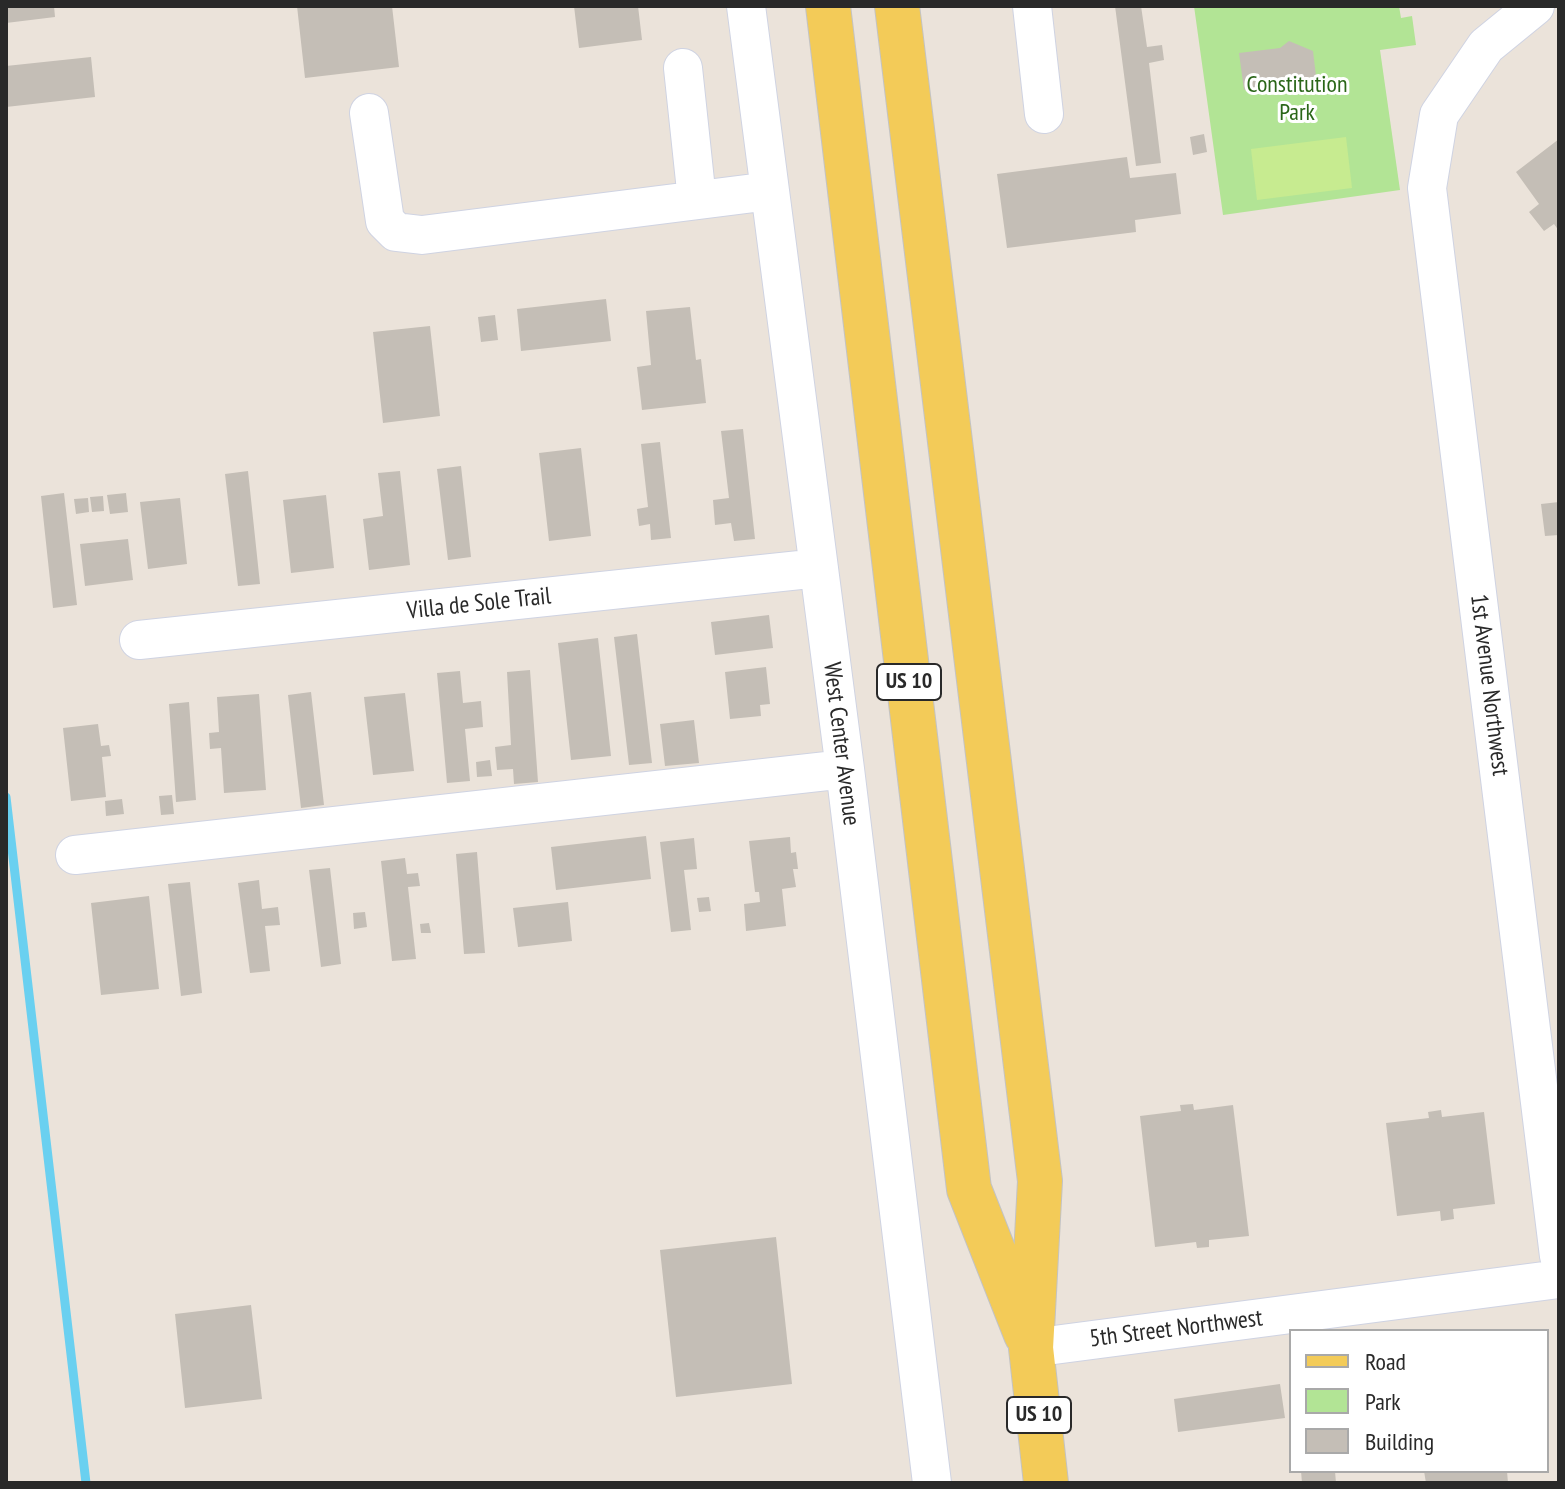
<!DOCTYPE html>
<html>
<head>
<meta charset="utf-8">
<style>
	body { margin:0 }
	#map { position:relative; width:1565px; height:1489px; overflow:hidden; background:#ebe3da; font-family:"PT Sans Narrow",sans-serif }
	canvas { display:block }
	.frame { position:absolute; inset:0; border:8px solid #292929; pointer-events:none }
	.legend { position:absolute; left:1289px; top:1329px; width:260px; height:144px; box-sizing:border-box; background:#fff; border:2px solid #a9a9a9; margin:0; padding:10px 14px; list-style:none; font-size:24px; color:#292929 }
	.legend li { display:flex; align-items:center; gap:16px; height:40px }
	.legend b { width:40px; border:2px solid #a9a9a9 }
</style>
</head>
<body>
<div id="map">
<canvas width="1565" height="1489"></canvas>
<div class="frame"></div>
<ul class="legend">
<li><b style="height:10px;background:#f3cb58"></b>Road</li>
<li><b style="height:22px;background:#b2e495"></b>Park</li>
<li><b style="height:22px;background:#c4beb6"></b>Building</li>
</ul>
</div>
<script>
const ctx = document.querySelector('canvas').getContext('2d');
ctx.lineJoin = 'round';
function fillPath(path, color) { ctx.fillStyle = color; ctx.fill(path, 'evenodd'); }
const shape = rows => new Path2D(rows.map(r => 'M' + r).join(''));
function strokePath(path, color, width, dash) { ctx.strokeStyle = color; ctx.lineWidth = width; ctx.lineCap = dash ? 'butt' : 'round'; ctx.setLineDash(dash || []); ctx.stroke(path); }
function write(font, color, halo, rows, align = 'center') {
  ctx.font = font + ' "PT Sans Narrow",sans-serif'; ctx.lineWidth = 6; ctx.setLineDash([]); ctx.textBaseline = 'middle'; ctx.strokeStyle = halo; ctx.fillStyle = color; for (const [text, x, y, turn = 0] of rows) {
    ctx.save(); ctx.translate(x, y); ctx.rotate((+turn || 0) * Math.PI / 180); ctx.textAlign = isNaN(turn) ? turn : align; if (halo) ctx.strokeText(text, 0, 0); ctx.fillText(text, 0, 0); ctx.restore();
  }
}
fillPath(shape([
	[1194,6,1399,6,1401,18,1412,16,1416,45,1380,50,1400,190,1223,215]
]), '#b2e495');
fillPath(shape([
	[1346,137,1352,188,1257,200,1251,149]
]), '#c7eb90');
strokePath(shape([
	[6,797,86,1483]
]), '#6ad0f0', 9);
fillPath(shape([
	[6,6,54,6,55,17,6,23],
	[297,6,392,6,399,67,305,78],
	[574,6,638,6,642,40,579,48],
	[1115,6,1141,6,1147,47,1162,45,1164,60,1149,63,1161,163,1136,166],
	[1289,41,1313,51,1316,76,1296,90,1283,85,1244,90,1239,53,1280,48],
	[91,57,95,97,6,107,6,66],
	[1204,134,1207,152,1193,155,1190,137],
	[1559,139,1559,231,1554,224,1544,231,1529,212,1539,204,1516,172],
	[1127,157,1130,178,1176,173,1181,214,1135,220,1136,232,1007,248,997,174],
	[606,299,611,341,521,351,517,309],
	[690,307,696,360,701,359,706,403,642,410,637,367,651,365,646,311],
	[495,315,498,340,481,342,478,317],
	[430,326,440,416,383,423,373,332],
	[743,429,755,539,734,541,731,523,715,525,713,500,729,498,721,431],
	[660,442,671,538,651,540,650,524,639,526,637,509,648,507,641,444],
	[581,448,591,536,549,541,539,453],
	[461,466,471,557,448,560,437,469],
	[248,471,260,584,238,586,225,474],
	[400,471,410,565,369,570,363,519,383,516,378,473],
	[64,493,77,605,53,608,41,496],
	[126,493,128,512,110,514,107,495],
	[326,495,334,568,291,573,283,500],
	[103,496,104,511,92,512,90,497],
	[88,498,89,512,76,514,74,499],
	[180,498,187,564,148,569,140,502],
	[1559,502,1559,535,1545,536,1541,504],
	[128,539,133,580,85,586,80,544],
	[769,615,773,648,715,655,711,622],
	[637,634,652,763,629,765,614,637],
	[598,638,611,756,571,760,558,643],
	[766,667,770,704,760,705,761,716,730,719,725,672],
	[530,670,538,782,514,784,513,769,497,770,495,747,511,745,507,672],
	[460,671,463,703,481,701,483,727,465,729,470,781,447,783,437,673],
	[311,692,324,805,301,808,288,695],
	[405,693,414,771,373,775,364,697],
	[259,694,266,790,224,793,221,748,210,749,209,733,219,732,217,697],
	[189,702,196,800,176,802,169,704],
	[694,720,699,763,665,766,660,724],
	[98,724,101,746,109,745,111,756,102,757,106,797,71,801,63,728],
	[490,760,492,776,477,777,476,762],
	[172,795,174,814,161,815,159,796],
	[122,799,124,814,106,816,105,801],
	[646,836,651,879,556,890,551,847],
	[790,837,791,853,796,852,798,869,793,869,796,887,782,889,786,926,746,931,744,904,760,902,759,892,755,892,749,841],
	[694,838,697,869,684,870,691,930,671,932,660,842],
	[477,852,485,953,464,954,456,854],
	[405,858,407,874,418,873,420,886,408,887,416,959,392,961,381,861],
	[330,868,341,964,321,967,309,870],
	[259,880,262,909,278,907,280,925,265,926,270,971,250,973,238,883],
	[190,882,202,993,181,996,168,884],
	[149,896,159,989,101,995,91,903],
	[709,897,711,911,699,912,697,898],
	[568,902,572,941,518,947,513,908],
	[365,912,367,927,354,929,353,913],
	[429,923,431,933,421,933,420,924],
	[1193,1104,1194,1110,1233,1105,1249,1236,1209,1240,1209,1247,1197,1248,1196,1242,1155,1247,1140,1116,1181,1111,1180,1105],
	[1441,1110,1442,1117,1484,1112,1495,1204,1453,1209,1454,1219,1441,1221,1440,1211,1397,1216,1386,1123,1429,1118,1428,1112],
	[776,1237,792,1384,676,1397,660,1250],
	[251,1305,262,1399,185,1408,175,1314],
	[1280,1384,1285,1418,1178,1432,1174,1399],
	[1301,1471,1335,1471,1336,1483,1302,1483],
	[1424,1471,1507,1471,1508,1483,1426,1483]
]), '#c4beb6');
const minor = shape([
	[746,6,845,769,932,1483],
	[1032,6,1044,114],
	[1535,6,1486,46,1439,115,1427,188,1559,1256],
	[683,68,697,200],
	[369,113,385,221,396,232,422,235,770,191],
	[139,640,819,568],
	[75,855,845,769],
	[1031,1348,1559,1279]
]);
const major = shape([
	[828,6,969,1189,1026,1334],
	[897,6,1040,1181,1031,1348,1046,1483]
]);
strokePath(minor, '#cfd3e2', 40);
strokePath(major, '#c3c3c3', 46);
strokePath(minor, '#fff', 38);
strokePath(major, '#f3cb58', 44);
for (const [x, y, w] of [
	[909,682,64],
	[1039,1415,64]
]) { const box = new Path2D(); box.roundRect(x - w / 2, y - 18, w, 36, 6); ctx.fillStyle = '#fff'; ctx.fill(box); strokePath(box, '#292929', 2); }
write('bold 22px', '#292929', null, [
	["US 10",909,682],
	["US 10",1039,1415]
]);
write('24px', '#2a6618', '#fff', [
	["Constitution",1297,85],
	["Park",1297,113]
]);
write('24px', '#292929', '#fff', [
	["Villa de Sole Trail",479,604,-6],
	["1st Avenue Northwest",1489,685,83],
	["West Center Avenue",841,744,83],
	["5th Street Northwest",1176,1329,-7]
]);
</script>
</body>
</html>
